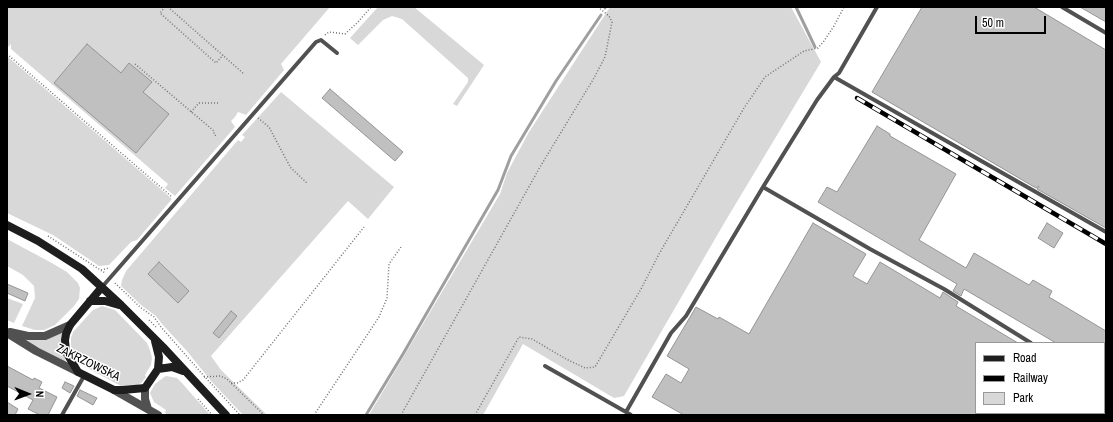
<!DOCTYPE html>
<html>
<head>
<meta charset="utf-8">
<style>
	body { margin:0 }
	#map { position:relative; width:1113px; height:422px; overflow:hidden; background:#fff; font-family:"Archivo Narrow",sans-serif }
	canvas { display:block }
	.frame { position:absolute; inset:0; border:8px solid #000; pointer-events:none }
	.legend { position:absolute; left:975px; top:342px; width:130px; height:72px; box-sizing:border-box; background:#fff; border:1px solid #999; margin:0; padding:5px 7px; list-style:none; font-size:12px; color:#000 }
	.legend li { display:flex; align-items:center; gap:8px; height:20px }
	.legend b { width:20px; border:1px solid #999 }
	.north { position:absolute; left:8px; top:374px; width:40px; height:40px; -webkit-text-stroke:3px #fff; paint-order:stroke; rotate:91deg; font-size:11px; font-weight:700; line-height:16px; text-align:center; color:#000 }
	.north::after { content:''; display:block; margin:auto; width:14px; height:18px; background:#000; clip-path:polygon(50% 0,100% 100%,50% 72%,0 100%) }
	.scale { position:absolute; left:975px; top:16px; width:71px; height:18px; box-sizing:border-box; border:2px solid #000; border-top:0; padding-left:5px; font-size:12px; line-height:14px; white-space:nowrap; color:#000; -webkit-text-stroke:3px #fff; paint-order:stroke }
</style>
</head>
<body>
<div id="map">
<canvas width="1113" height="422"></canvas>
<div class="frame"></div>
<ul class="legend">
<li><b style="height:5px;background:#1e1e1e"></b>Road</li>
<li><b style="height:5px;background:#000"></b>Railway</li>
<li><b style="height:11px;background:#d8d8d8"></b>Park</li>
</ul>
<div class="north">N</div>
<div class="scale">50 m</div>
</div>
<script>
const ctx = document.querySelector('canvas').getContext('2d');
ctx.lineJoin = 'round';
function fillPath(path, color) { ctx.fillStyle = color; ctx.fill(path, 'evenodd'); }
const shape = rows => new Path2D(rows.map(r => 'M' + r).join(''));
function strokePath(path, color, width, dash) { ctx.strokeStyle = color; ctx.lineWidth = width; ctx.lineCap = dash ? 'butt' : 'round'; ctx.setLineDash(dash || []); ctx.stroke(path); }
function write(font, color, halo, rows, align = 'center') {
  ctx.font = font + ' "Archivo Narrow",sans-serif'; ctx.lineWidth = 3; ctx.setLineDash([]); ctx.textBaseline = 'middle'; ctx.strokeStyle = halo; ctx.fillStyle = color; for (const [text, x, y, turn = 0] of rows) {
    ctx.save(); ctx.translate(x, y); ctx.rotate((+turn || 0) * Math.PI / 180); ctx.textAlign = isNaN(turn) ? turn : align; if (halo) ctx.strokeText(text, 0, 0); ctx.fillText(text, 0, 0); ctx.restore();
  }
}
fillPath(shape([
	[7,7,330,7,281,64,284,70,246,115,238,112,235,117,231,121,235,127,175,196,165,188,168,184,11,49,11,44,7,48],
	[378,7,414,7,484,65,457,106,453,104,468,82,468,78,402,19,392,16,383,20,358,45,350,38],
	[610,7,791,7,821,62,726,220,624,396,614,398,523,344,483,415,369,415,500,194,507,173,529,132],
	[7,56,172,199,137,240,131,242,109,265,99,266,53,235,7,213],
	[281,92,394,187,368,219,348,201,211,356,221,370,267,415,243,415,211,381,186,350,162,324,156,316,141,305,121,286,122,280,126,271,238,140,241,142,245,137,242,135],
	[7,239,50,262,67,272,78,283,80,288,79,299,74,306,55,325,44,330,35,330,22,326,35,298,34,286,23,275,7,266],
	[7,298,23,304,14,323,7,320],
	[102,306,115,310,147,343,150,350,152,358,151,365,145,375,146,377,141,383,137,385,127,387,121,386,78,363,74,359,71,345,71,338,73,332,93,310],
	[62,333,61,345,66,363,21,339,50,338],
	[166,376,177,378,181,382,210,415,169,415,165,413,166,410,154,402,150,393,155,384,163,378]
]), '#d8d8d8');
strokePath(shape([
	[796,7,815,47],
	[605,8,605,7],
	[366,415,403,354,498,190,511,156,556,81,601,15]
]), '#9f9f9f', 3);
const building = shape([
	[922,7,1034,7,1106,50,1106,228,1037,189,1039,186,1036,188,872,92,922,7],
	[1080,7,1106,7,1106,22,1080,7],
	[87,44,121,73,129,63,152,82,143,92,169,114,136,153,54,83,87,44],
	[330,89,403,152,395,161,322,98,330,89],
	[877,126,890,134,890,136,956,174,919,240,966,268,974,253,1029,285,1033,280,1052,291,1049,297,1106,331,1106,343,1056,343,964,289,961,296,953,291,957,284,818,202,827,187,837,192,877,126],
	[813,223,866,254,853,276,867,284,880,262,940,298,943,292,958,302,956,306,1018,343,976,343,976,415,684,415,652,397,666,374,681,383,689,369,667,356,696,307,718,319,719,317,749,334,813,223],
	[1047,223,1063,233,1054,248,1038,238,1047,223],
	[159,262,189,291,178,303,148,274,159,262],
	[7,284,28,293,25,301,7,293,7,284],
	[231,311,237,316,219,338,213,333,231,311],
	[7,366,33,380,34,378,42,382,39,388,57,397,48,415,40,415,28,409,33,400,7,386,7,366],
	[65,382,74,386,70,393,62,388,65,382],
	[80,390,97,398,93,405,77,396,80,390],
	[7,402,18,409,15,415,7,415,7,402]
]);
fillPath(building, '#c0c0c0');
strokePath(building, '#959595', 1);
strokePath(shape([
	[165,7,160,13,216,63,223,55],
	[168,7,244,74],
	[325,35,329,32,345,34,358,22,371,7],
	[7,54,172,197],
	[135,64,214,131,214,134,217,137],
	[191,112,199,103,219,103],
	[258,118,269,127,287,161,291,168,308,184],
	[48,236,105,273],
	[101,270,109,268],
	[115,283,140,307,154,317,161,327,204,376,240,415],
	[149,320,156,327],
	[204,377,220,376,227,379,264,415],
	[231,383,237,383,243,380,364,227],
	[198,399,212,415],
	[314,415,379,317,387,298,389,264,401,247],
	[401,415,540,167,594,78,605,57,612,22,609,16,598,7],
	[475,415,519,337,532,339,566,359,585,368,595,367,641,289,659,254,744,108,765,77,804,51,818,48,824,41,834,26,844,7]
]), '#737373', 1.5, [1, 2]);
strokePath(shape([
	[1062,7,1106,33],
	[834,77,1106,232],
	[763,187,870,249,944,289,1031,343],
	[102,287,316,42,321,40,337,53],
	[545,366,626,412],
	[1104,386,1106,387],
	[62,415,84,376],
	[631,415,626,412,671,333,686,316,763,187,817,100,834,77,839,73,877,7]
]), '#515151', 4);
strokePath(shape([
	[10,332,28,336,45,336,70,325],
	[7,333,36,351,78,372],
	[145,388,145,399,148,409],
	[114,390,158,415]
]), '#515151', 8);
strokePath(shape([
	[7,225,38,241,82,269,121,305,163,347,226,415],
	[102,287,70,325,66,334,65,340,66,352,78,372,114,390,123,390,145,388,158,369,159,357,155,341],
	[90,301,105,301,119,305],
	[158,369,172,367,183,371]
]), '#1e1e1e', 8);
const rail = shape([
	[857,98,1106,244]
]);
strokePath(rail, '#000', 4.5);
strokePath(rail, '#fff', 3, [9]);
write('12px', '#000', '#fff', [
	["ZAKRZOWSKA",88,363,26]
]);
</script>
</body>
</html>
